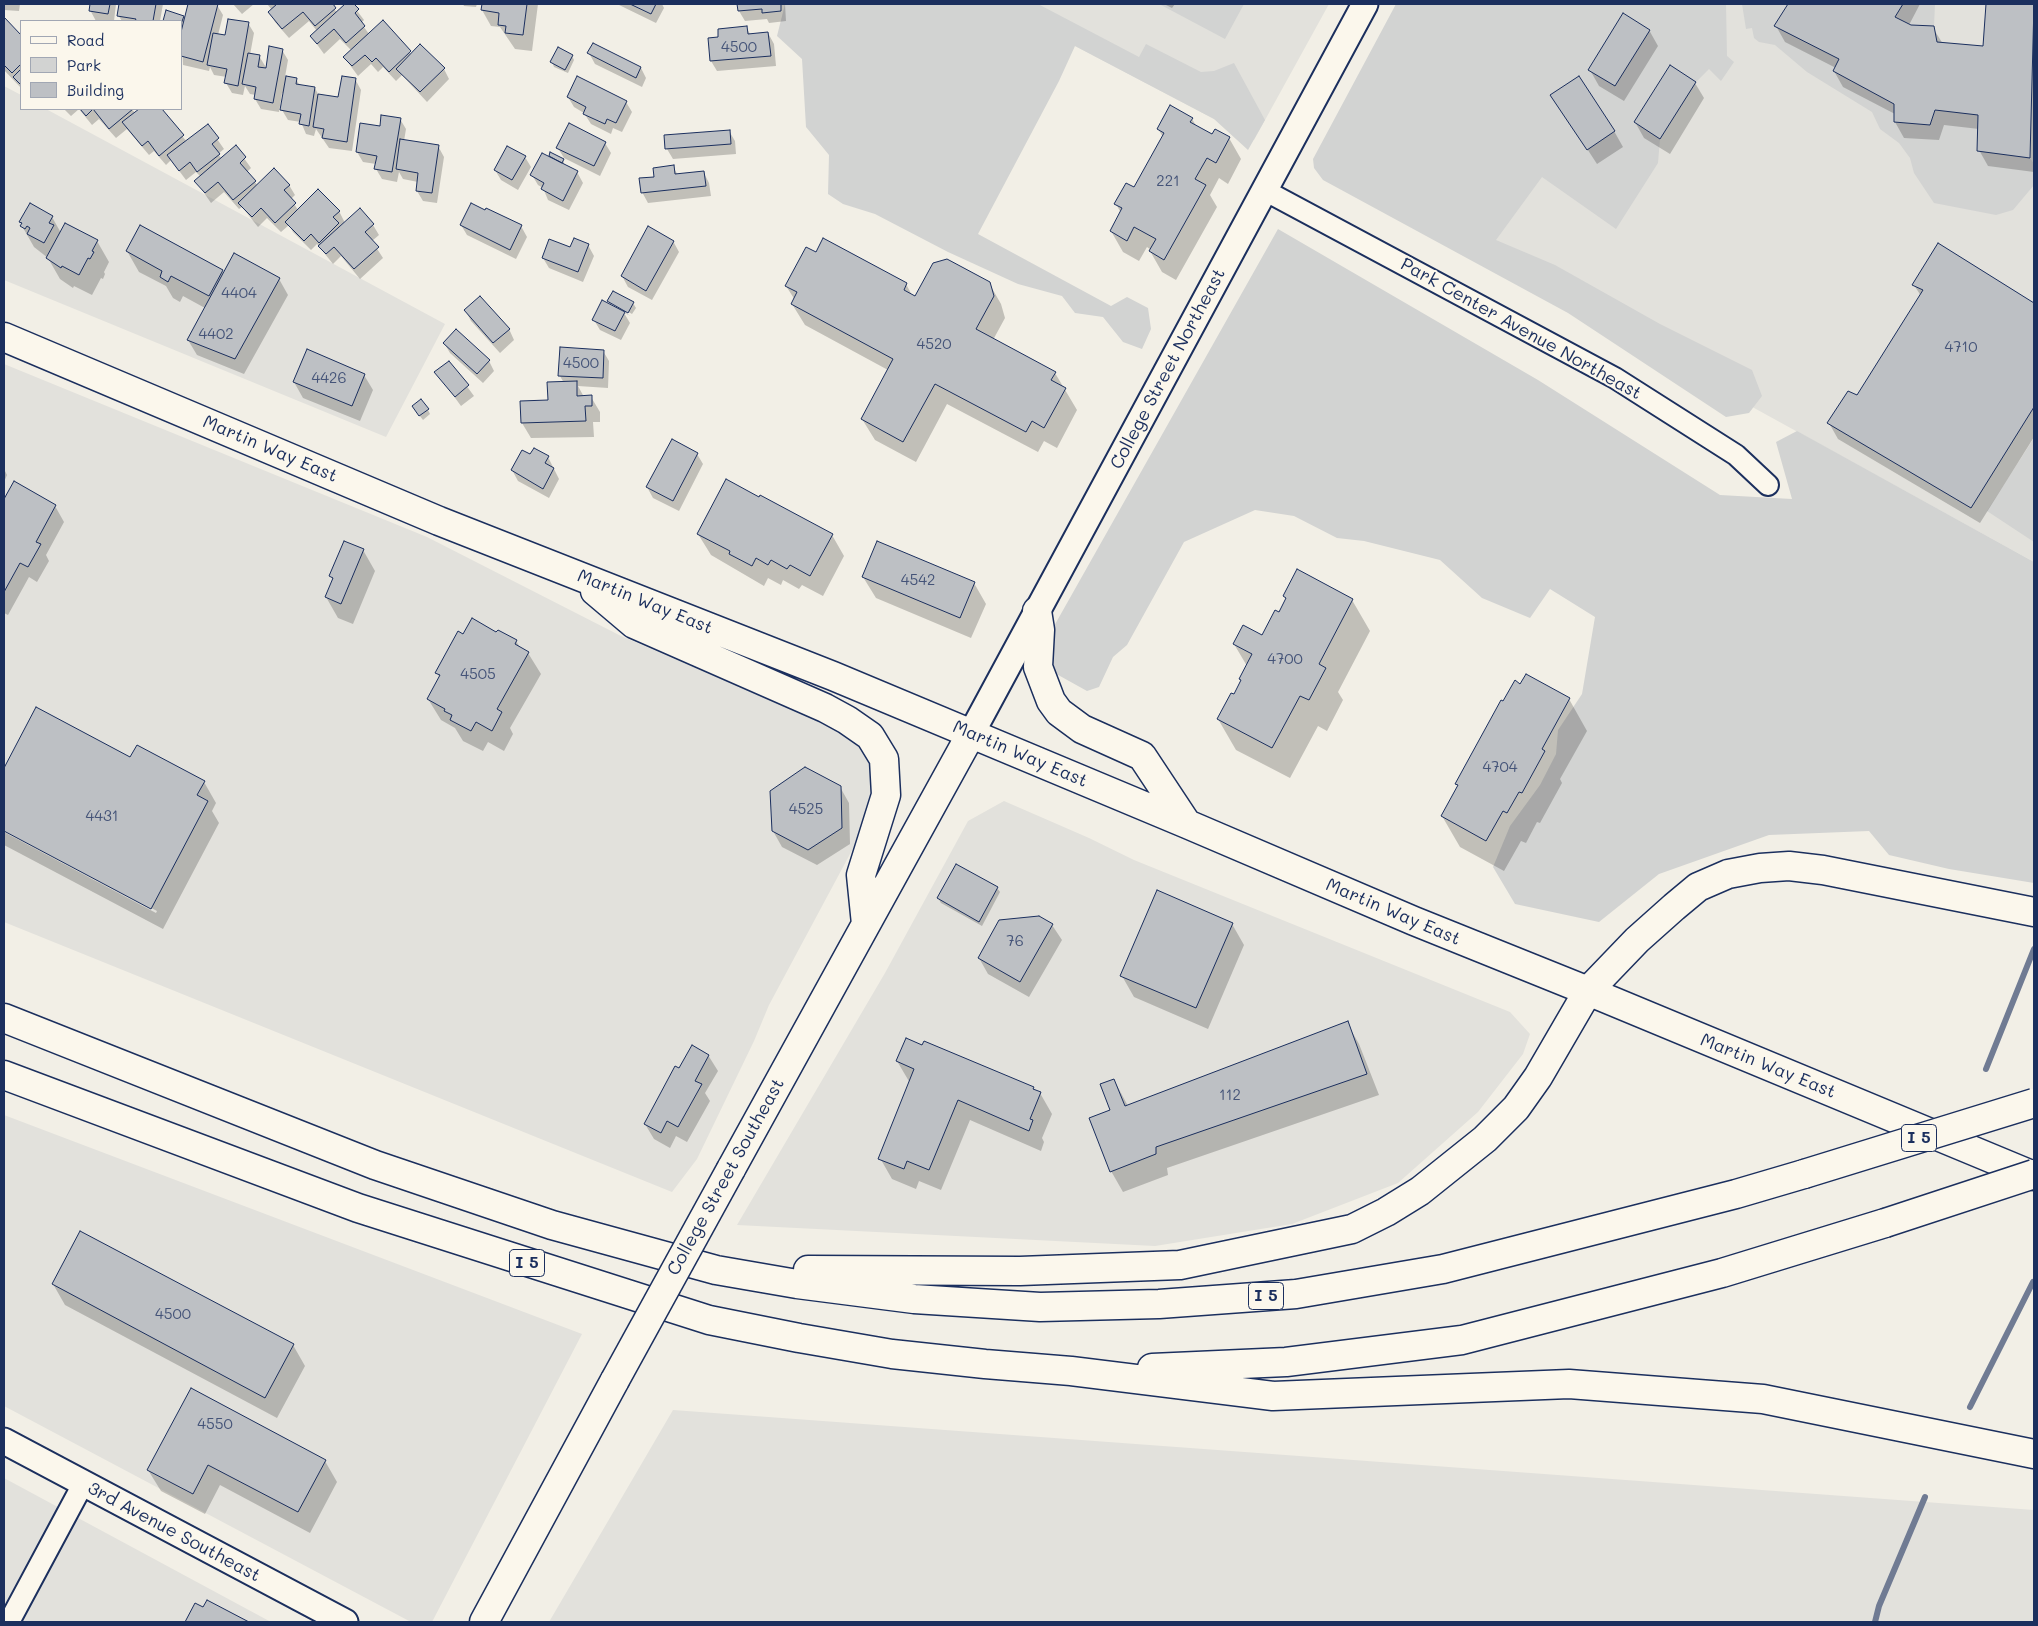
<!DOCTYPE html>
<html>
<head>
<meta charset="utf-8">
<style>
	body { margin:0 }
	#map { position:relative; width:2038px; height:1626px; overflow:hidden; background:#f2efe6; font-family:Mali,sans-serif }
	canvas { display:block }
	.frame { position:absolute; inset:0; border:5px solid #1b2f5e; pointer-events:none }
	.legend { position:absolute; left:20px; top:20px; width:162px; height:90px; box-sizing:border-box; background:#fbf7ec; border:1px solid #a1a7b3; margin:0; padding:6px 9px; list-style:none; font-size:15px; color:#1b2f5e }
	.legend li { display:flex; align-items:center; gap:10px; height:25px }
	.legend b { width:25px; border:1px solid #a1a7b3 }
</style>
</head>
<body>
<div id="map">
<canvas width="2038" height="1626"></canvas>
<div class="frame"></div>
<ul class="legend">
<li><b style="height:6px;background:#fbf7ec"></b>Road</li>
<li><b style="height:14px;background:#d2d3d2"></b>Park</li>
<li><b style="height:14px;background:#bdc0c4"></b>Building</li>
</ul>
</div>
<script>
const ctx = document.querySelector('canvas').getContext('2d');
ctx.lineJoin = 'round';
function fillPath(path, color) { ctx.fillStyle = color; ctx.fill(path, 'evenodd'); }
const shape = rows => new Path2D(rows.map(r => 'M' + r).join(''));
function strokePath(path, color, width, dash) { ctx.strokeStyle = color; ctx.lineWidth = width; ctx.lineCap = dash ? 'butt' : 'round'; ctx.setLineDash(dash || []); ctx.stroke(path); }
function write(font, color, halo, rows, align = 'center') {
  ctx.font = font + ' Mali,sans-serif'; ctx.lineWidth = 4; ctx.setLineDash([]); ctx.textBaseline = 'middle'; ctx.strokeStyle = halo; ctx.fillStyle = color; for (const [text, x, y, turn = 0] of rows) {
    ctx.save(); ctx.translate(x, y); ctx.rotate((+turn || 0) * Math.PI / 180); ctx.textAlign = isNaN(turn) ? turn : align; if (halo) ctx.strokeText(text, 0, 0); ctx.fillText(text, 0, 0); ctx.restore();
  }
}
fillPath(shape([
	[995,4,1329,4,1254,140],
	[1422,4,2034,4,2034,562,1318,168],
	[4,86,21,95,21,109,46,109,445,324,386,437,4,280],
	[4,364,427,537,621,636,691,666,842,722,863,742,876,782,865,826,769,1005,754,1041,697,1159,672,1192,4,922],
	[1004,801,1089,838,1134,860,1510,1012,1530,1034,1523,1054,1478,1112,1398,1183,1292,1224,1155,1246,737,1225,885,973,968,821],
	[4,1115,582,1334,432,1622,411,1622,4,1406],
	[673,1410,2034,1510,2034,1622,549,1622],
	[4,1478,271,1622,4,1622]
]), '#e2e1dc');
fillPath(shape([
	[785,4,1038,4,1139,57,1146,44,1201,72,1214,71,1234,63,1265,120,1248,150,1214,119,1075,46,1059,81,978,234,1111,306,1127,297,1148,308,1151,329,1142,349,1123,342,1103,317,1075,313,1062,296,1018,284,948,252,875,214,843,204,828,194,829,155,806,127,802,59,777,36],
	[1162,4,1244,4,1225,39,1161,5],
	[1396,4,1726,4,1727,56,1734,62,1721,81,1709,69,1696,82,1669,65,1634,122,1660,139,1658,163,1616,229,1542,177,1496,240,1555,265,1660,324,1752,370,1762,396,1749,413,1726,417,1568,313,1323,180,1314,168,1313,159],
	[1624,13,1650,30,1615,86,1589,70],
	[1579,76,1615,130,1587,149,1550,95],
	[1742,4,1788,4,1775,26,1839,59,1833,71,1894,104,1894,122,1930,125,1935,110,1978,115,2030,158,2034,164,2034,185,2013,210,1996,215,1934,203,1914,173,1910,158,1899,143,1880,129,1872,112,1807,72,1775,45,1759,42,1754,38,1752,28,1746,29],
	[1903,4,1935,4,1934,26,1911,25,1895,17],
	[1278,229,1538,380,1720,495,1792,499,1776,442,1797,431,2034,562,2034,883,1949,869,1889,855,1869,831,1769,835,1659,874,1599,922,1515,904,1493,867,1510,826,1540,785,1556,754,1558,730,1582,694,1595,617,1550,589,1530,618,1482,598,1440,560,1364,541,1337,538,1294,516,1255,510,1184,542,1127,645,1113,657,1099,687,1087,691,1051,671,1049,635],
	[2034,438,2034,542,1987,511]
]), '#d2d3d2');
fillPath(shape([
	[4,4,20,4,19,11,4,10],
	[91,4,116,4,114,21,96,21,90,10],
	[120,4,163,4,160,21,122,21,118,15],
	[190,4,217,5,223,15,218,35,226,37,248,23,254,33,250,55,259,56,267,69,282,50,288,60,285,77,296,79,300,86,315,88,319,96,339,99,355,79,361,90,352,151,329,148,316,129,314,136,306,134,301,122,288,120,282,110,284,94,282,93,279,112,261,109,255,99,256,95,250,94,245,86,243,95,232,93,226,83,227,77,214,75,210,67,209,71,183,65,181,21,164,21,167,12,183,17,185,21],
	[233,4,254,4,242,14],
	[267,4,331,4,337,13,347,4,352,4,364,20,361,23,369,34,383,22,412,55,444,69,449,79,427,102,402,75,396,81,383,67,378,72,371,64,358,76,344,57,351,50,340,39,324,54,311,36,317,31,309,21,289,38,275,22,270,12,272,10],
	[463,4,477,4,476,7,464,6],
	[483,4,538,4,532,51,515,49,500,27,491,26,482,10],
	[617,4,662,4,664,8,656,23],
	[738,4,785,4,786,21,769,23,767,19,745,21,739,11],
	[1164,4,1175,4,1172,8],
	[1789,4,1920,4,1909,25,1933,28,1943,44,1985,47,1987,4,2034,4,2034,172,1988,166,1979,150,1979,129,1944,125,1939,140,1904,138,1895,122,1895,114,1843,87,1834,71,1836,68,1785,42,1776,26],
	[4,19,21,37,21,88,4,70],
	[746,28,751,35,768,33,774,44,776,66,717,71,711,61,709,39,720,38],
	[1649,30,1658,46,1624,101,1599,86,1590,70],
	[593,44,641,68,646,78,642,87,595,64,589,53],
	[572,56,574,60,568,73,554,67,552,62],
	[1695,83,1704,98,1670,154,1644,138,1635,122],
	[1552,95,1614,131,1623,147,1597,164],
	[568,97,626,102,632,112,622,132,613,128,611,134,591,124,584,113,574,107],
	[64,109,132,109,135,113,141,109,160,109,187,142,208,126,224,149,218,154,222,159,236,147,251,168,247,172,258,186,289,185,295,195,291,199,298,210,339,211,345,223,360,210,373,225,379,235,372,241,383,258,360,279,341,256,333,264,317,244,311,250,293,232,289,225,281,232,267,218,258,227,242,207,239,209,224,192,211,203,196,181,201,177,196,172,186,180,171,160,166,165,154,151,149,155,127,129,116,138,99,119,92,125,79,109,71,116],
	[400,119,406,129,404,141,438,146,444,157,437,203,423,201,417,191,418,182,403,179,399,172,397,182,382,179,376,169,376,164,363,162,357,152,381,127],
	[1192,119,1197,127,1213,136,1216,131,1229,138,1241,159,1228,184,1219,178,1210,195,1217,207,1176,280,1162,272,1150,251,1151,250,1147,247,1139,261,1123,252,1111,231,1121,213,1116,204,1135,189,1163,137,1158,129],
	[729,131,735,141,736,154,673,159,667,149,665,136],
	[605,143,611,153,600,176,564,158,558,148],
	[550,156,563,160,565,166,577,172,583,183,569,210,548,200,543,188,538,185,532,175,552,159],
	[525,157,531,167,518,190,501,180,495,170],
	[673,167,678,175,704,173,709,183,711,196,648,203,642,192,655,178],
	[52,217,61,233,97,241,109,262,104,272,105,274,103,279,101,278,92,295,74,286,73,288,60,279,48,258,34,247,22,226,21,222],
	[461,225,521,226,527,237,516,259,467,235],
	[673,241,679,252,652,300,628,287,622,276],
	[588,245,594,256,583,282,549,268,543,258],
	[1938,245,2034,305,2034,437,1980,523,1838,439,1829,423,1858,396,1921,296,1914,285],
	[127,251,222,271,224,274,279,279,288,295,244,374,197,355,188,340,205,308,183,296,180,302,173,298,166,286,139,272],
	[989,283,1001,304,1005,318,993,340,1055,373,1077,410,1057,448,1044,441,1038,452,947,404,916,462,875,440,862,419,888,370,805,325,792,304,795,300,786,286,906,284,913,297],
	[609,301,633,303,636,308,632,314,611,302,611,305,631,316,624,313,630,323,621,340,600,330,594,320,611,306],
	[465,310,509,329,514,340,500,353,471,321],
	[444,343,489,361,494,371,483,383,450,353],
	[603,351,609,361,608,388,578,386,584,397,591,397,600,412,600,422,593,422,594,437,531,438,522,423,549,402,564,383,560,376],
	[449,362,474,396,461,406,436,372],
	[364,375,373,390,360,421,303,398,294,382],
	[428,410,430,414,423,420,416,411],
	[697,454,703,464,679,511,653,498,647,487],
	[531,456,548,457,559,479,549,498,518,481,512,470],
	[4,469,7,475,4,482],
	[14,483,55,506,64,522,46,555,49,561,37,582,29,577,8,615,4,613,4,502],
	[698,534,832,535,844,556,823,596,802,585,799,589,783,580,781,585,768,578,764,586,711,555],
	[363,550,375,571,353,624,338,618,326,597,333,581,331,576],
	[863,577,974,583,986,604,971,638,876,598],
	[1284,596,1352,600,1370,631,1338,692,1343,700,1327,731,1318,726,1290,778,1236,750,1218,719,1234,696,1247,666,1234,644,1263,637,1286,600],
	[497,634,516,641,521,649,528,653,541,674,510,728,513,734,504,751,488,742,483,751,463,741,455,728,441,720,428,699,440,678,437,673,464,636],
	[1521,685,1569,699,1587,731,1560,779,1562,783,1540,823,1537,822,1526,843,1521,841,1504,871,1460,847,1442,816,1458,786,1457,784,1503,703],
	[37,709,130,759,204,782,216,803,212,811,219,823,163,929,4,845,4,832,156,913,157,911,4,829,4,771],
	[840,787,849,803,850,844,817,865,782,847,773,831],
	[997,888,1000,892,982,926,941,903,938,898],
	[1232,924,1244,945,1208,1029,1134,997,1122,976],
	[1052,925,1062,940,1029,997,988,974,979,958],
	[1347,1023,1359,1044,1379,1095,1167,1168,1168,1175,1123,1192,1111,1171,1114,1080,1128,1106],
	[708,1055,718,1071,705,1093,710,1101,687,1142,676,1136,670,1148,654,1139,645,1124,679,1070],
	[897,1061,1033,1088,1040,1093,1052,1114,1042,1138,1044,1142,1041,1151,970,1120,941,1190,919,1181,916,1189,892,1179,880,1158,910,1083],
	[53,1284,293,1345,305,1366,277,1418,65,1305],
	[191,1389,325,1461,337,1482,310,1533,220,1485,205,1514,161,1491,148,1470],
	[207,1602,246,1622,186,1622,196,1605,203,1609]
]), '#0003');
strokePath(shape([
	[1986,1069,2034,949],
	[1970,1407,2033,1282],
	[1875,1622,1879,1606,1925,1497]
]), '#707b93', 6);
const building = shape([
	[90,4,110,4,108,14,89,11,90,4],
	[119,4,156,4,153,21,135,21,136,19,117,16,119,4],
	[188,4,218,4,203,62,181,56,181,32,188,4],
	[277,4,333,4,336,8,315,26,303,12,282,29,268,12,277,4],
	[345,4,354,4,359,9,355,13,365,26,346,43,334,29,317,44,310,36,345,4],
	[482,4,527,4,523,35,505,33,506,26,498,25,499,13,481,10,482,4],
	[630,4,656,4,651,14,630,4],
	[737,4,781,4,781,11,762,13,762,9,738,11,737,4],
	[1788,4,1903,4,1895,17,1911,25,1934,26,1937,42,1983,46,1986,4,2034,4,2030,158,1977,151,1978,115,1935,110,1930,125,1894,122,1894,104,1833,71,1839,59,1774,26,1788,4],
	[166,10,184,16,181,24,181,21,163,21,166,10],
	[1623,13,1650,30,1615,86,1588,70,1623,13],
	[4,17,21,35,21,64,12,73,4,65,4,17],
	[228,19,249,22,238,86,224,83,227,69,207,65,213,33,225,35,228,19],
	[383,20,411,51,389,72,376,58,372,62,365,55,352,66,343,57,383,20],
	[747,26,748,34,768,32,771,56,710,61,708,38,718,37,718,29,747,26],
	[593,43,641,67,636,78,587,53,593,43],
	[420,44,445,68,420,92,396,69,420,44],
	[269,46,283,49,273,103,254,99,256,87,242,84,248,53,260,55,258,67,266,68,269,46],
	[558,47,573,55,565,70,550,62,558,47],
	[1670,65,1696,82,1660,139,1634,122,1670,65],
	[21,69,21,85,13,77,21,69],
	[286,76,297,78,296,84,315,87,309,126,299,124,301,114,280,110,286,76],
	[342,76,356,78,347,142,322,138,324,129,313,127,318,94,338,97,342,76],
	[577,76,627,101,616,123,607,119,605,124,583,114,586,107,567,97,577,76],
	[1579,76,1615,131,1587,150,1550,95,1579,76],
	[1170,105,1193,118,1190,122,1212,134,1215,129,1230,137,1216,163,1207,158,1195,179,1206,185,1164,260,1149,251,1156,239,1134,227,1127,241,1110,231,1122,208,1114,204,1126,183,1134,187,1164,133,1157,129,1170,105],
	[80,109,133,109,109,129,93,109,86,116,80,109],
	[139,109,162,109,184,135,159,156,148,141,142,146,122,122,139,109],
	[381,115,401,118,392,172,374,169,377,156,356,152,360,123,380,126,381,115],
	[569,123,606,142,594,166,556,148,569,123],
	[208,124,219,138,212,144,220,154,197,172,190,162,179,171,167,155,208,124],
	[730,130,731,144,665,149,664,135,730,130],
	[400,139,439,145,432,193,416,191,418,173,396,169,400,139],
	[236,145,246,157,240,163,256,181,233,200,218,182,205,193,194,181,236,145],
	[507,146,526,156,512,180,494,170,507,146],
	[550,152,564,159,562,163,549,156,550,152],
	[542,153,578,171,563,201,541,189,544,183,530,175,542,153],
	[674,165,675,174,704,171,706,186,641,193,639,178,654,177,653,168,674,165],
	[274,168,290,185,284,190,296,203,275,223,261,208,252,217,238,203,274,168],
	[318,189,340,211,333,217,339,223,319,243,311,234,304,241,285,222,318,189],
	[30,203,53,216,49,223,54,225,44,243,27,234,30,228,27,226,25,229,20,226,22,223,19,222,30,203],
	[471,203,485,210,486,208,522,225,510,250,460,225,471,203],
	[360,208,374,224,365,232,379,247,354,269,334,247,326,254,318,246,360,208],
	[65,223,98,240,92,251,94,252,90,259,88,258,79,275,62,266,61,268,46,258,65,223],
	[140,225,223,270,209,296,171,276,168,282,160,277,162,271,126,251,140,225],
	[648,226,674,241,646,291,621,276,648,226],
	[574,238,589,244,578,272,542,258,549,239,570,247,574,238],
	[823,238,907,283,904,290,915,296,933,263,947,259,990,282,994,296,976,329,1056,372,1051,380,1066,388,1044,428,1032,421,1026,432,935,384,903,442,861,419,893,359,791,304,797,292,785,286,806,247,816,252,823,238],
	[1938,243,2034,303,2034,407,1971,508,1827,423,1848,391,1857,395,1923,290,1912,285,1938,243],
	[234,253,280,278,235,359,187,340,234,253],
	[613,291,634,302,628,313,607,301,613,291],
	[480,296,510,329,493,343,464,310,480,296],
	[602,300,625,312,615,331,592,320,602,300],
	[456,329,490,360,477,374,443,343,456,329],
	[560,347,604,350,603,378,558,376,560,347],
	[307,349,365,374,352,406,293,382,307,349],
	[449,361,469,385,455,397,434,372,449,361],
	[577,381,577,396,592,395,592,406,585,406,586,421,521,423,520,401,548,400,547,382,577,381],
	[421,399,429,409,419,416,412,406,421,399],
	[672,439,698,453,673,501,646,487,672,439],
	[534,448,549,456,545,463,554,468,543,489,511,470,522,450,530,454,534,448],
	[726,479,759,497,760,495,833,534,810,576,790,565,787,569,771,560,768,565,756,558,752,566,729,554,730,551,697,534,726,479],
	[14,481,56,505,36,542,41,544,28,567,20,563,4,592,4,499,14,481],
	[344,541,364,549,341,604,325,597,333,578,329,576,344,541],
	[877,541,975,582,960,618,862,577,877,541],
	[1297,569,1353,599,1319,664,1326,668,1309,700,1300,696,1272,748,1217,719,1231,693,1234,694,1241,680,1239,679,1252,654,1233,644,1243,625,1262,635,1275,610,1279,612,1286,598,1283,596,1297,569],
	[472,618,496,632,498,630,517,640,515,644,529,652,497,709,502,712,492,731,476,722,471,731,450,720,452,715,444,711,445,709,427,699,440,675,435,673,458,631,463,634,472,618],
	[1526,674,1570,698,1542,749,1545,751,1522,793,1519,792,1507,813,1503,811,1486,841,1441,816,1458,785,1455,784,1501,700,1503,701,1515,680,1520,684,1526,674],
	[36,707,130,757,137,745,205,781,197,795,208,801,151,909,4,831,4,768,36,707],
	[805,767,841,786,842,828,808,850,772,831,770,791,805,767],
	[956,864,998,887,979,922,937,898,956,864],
	[1157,890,1233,923,1196,1008,1120,976,1157,890],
	[1039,916,1053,924,1020,982,978,958,999,920,1039,916],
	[1348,1021,1367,1074,1156,1147,1156,1154,1110,1172,1089,1118,1110,1110,1100,1084,1114,1079,1125,1106,1348,1021],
	[906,1038,922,1045,924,1041,1034,1087,1033,1089,1041,1092,1030,1119,1033,1120,1029,1131,958,1100,929,1170,907,1161,904,1169,878,1159,914,1069,896,1061,906,1038],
	[692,1045,709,1055,695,1081,702,1084,678,1127,667,1121,661,1133,644,1124,675,1066,679,1068,692,1045],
	[80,1231,294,1344,265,1398,52,1284,80,1231],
	[191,1388,326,1460,298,1512,208,1465,193,1494,147,1470,191,1388],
	[207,1600,249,1622,185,1622,195,1603,203,1607,207,1600]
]);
fillPath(building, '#bdc0c4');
strokePath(building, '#1b2f5e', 1);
const minor = shape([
	[1264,190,1615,378,1736,455,1768,485],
	[9,1622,83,1484]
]);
const tertiary = shape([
	[971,734,1365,4],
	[4,1441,345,1622]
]);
const primary = shape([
	[4,337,439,521,833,676,1187,824,1414,921,1588,991,2034,1176],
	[595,591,634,624,825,708,847,720,870,736,884,759,886,795,861,875,866,924],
	[1037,611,1040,630,1038,667,1051,701,1059,712,1082,729,1142,756,1187,824],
	[731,1169,971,734],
	[484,1622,615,1380]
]);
const motorway = shape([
	[4,1018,375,1165,552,1225,716,1270,797,1284,914,1299,1040,1307,1159,1304,1296,1294,1443,1269,1736,1194,1804,1174],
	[4,1075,358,1208,709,1320,799,1338,892,1354,985,1364,1071,1371,1273,1396,1569,1384,1763,1399,2034,1454],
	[808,1270,1020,1271,1180,1265,1352,1229,1386,1212,1420,1191,1485,1139,1516,1108,1538,1077,1588,991,1637,940,1674,907,1698,887,1728,874,1760,868,1789,866,1823,870,2034,912],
	[1152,1368,1286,1362,1462,1340,1722,1273,1885,1223]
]);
strokePath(minor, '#1b2f5e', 24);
strokePath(tertiary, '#1b2f5e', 29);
strokePath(primary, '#1b2f5e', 31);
strokePath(motorway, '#1b2f5e', 31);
strokePath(minor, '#fbf7ec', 20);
strokePath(tertiary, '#fbf7ec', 25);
strokePath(primary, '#fbf7ec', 28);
strokePath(motorway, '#fbf7ec', 28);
const primaryBridge = shape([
	[615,1380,731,1169]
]);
const motorwayBridge = shape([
	[1804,1174,2034,1103],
	[1885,1223,2034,1174]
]);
strokePath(primaryBridge, '#1b2f5e', 31, []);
strokePath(motorwayBridge, '#1b2f5e', 31, []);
strokePath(primaryBridge, '#fbf7ec', 28);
strokePath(motorwayBridge, '#fbf7ec', 28);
write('15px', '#445378', null, [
	["4500",739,47],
	["221",1168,181],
	["4404",239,293],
	["4402",216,334],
	["4520",934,344],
	["4710",1961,347],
	["4500",581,363],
	["4426",329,378],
	["4542",918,580],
	["4700",1285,659],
	["4505",478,674],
	["4704",1500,767],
	["4525",806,809],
	["4431",102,816],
	["76",1015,941],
	["112",1230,1095],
	["4500",173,1314],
	["4550",215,1424]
]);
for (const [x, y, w] of [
	[1919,1138,35],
	[527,1263,35],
	[1266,1296,35]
]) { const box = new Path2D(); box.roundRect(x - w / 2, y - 13.5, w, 27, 4); ctx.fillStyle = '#fbf7ec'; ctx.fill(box); strokePath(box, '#1b2f5e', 1); }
write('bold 16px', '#1b2f5e', null, [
	["I 5",1919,1138],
	["I 5",527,1263],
	["I 5",1266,1296]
]);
write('18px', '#1b2f5e', '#fbf7ec', [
	["Park Center Avenue Northeast",1521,329,29],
	["College Street Northeast",1168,369,-62],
	["Martin Way East",270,449,23],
	["Martin Way East",645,602,22],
	["Martin Way East",1020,754,23],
	["Martin Way East",1393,912,23],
	["Martin Way East",1768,1066,22],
	["College Street Southeast",726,1177,-61],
	["3rd Avenue Southeast",174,1532,28]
]);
</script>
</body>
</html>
